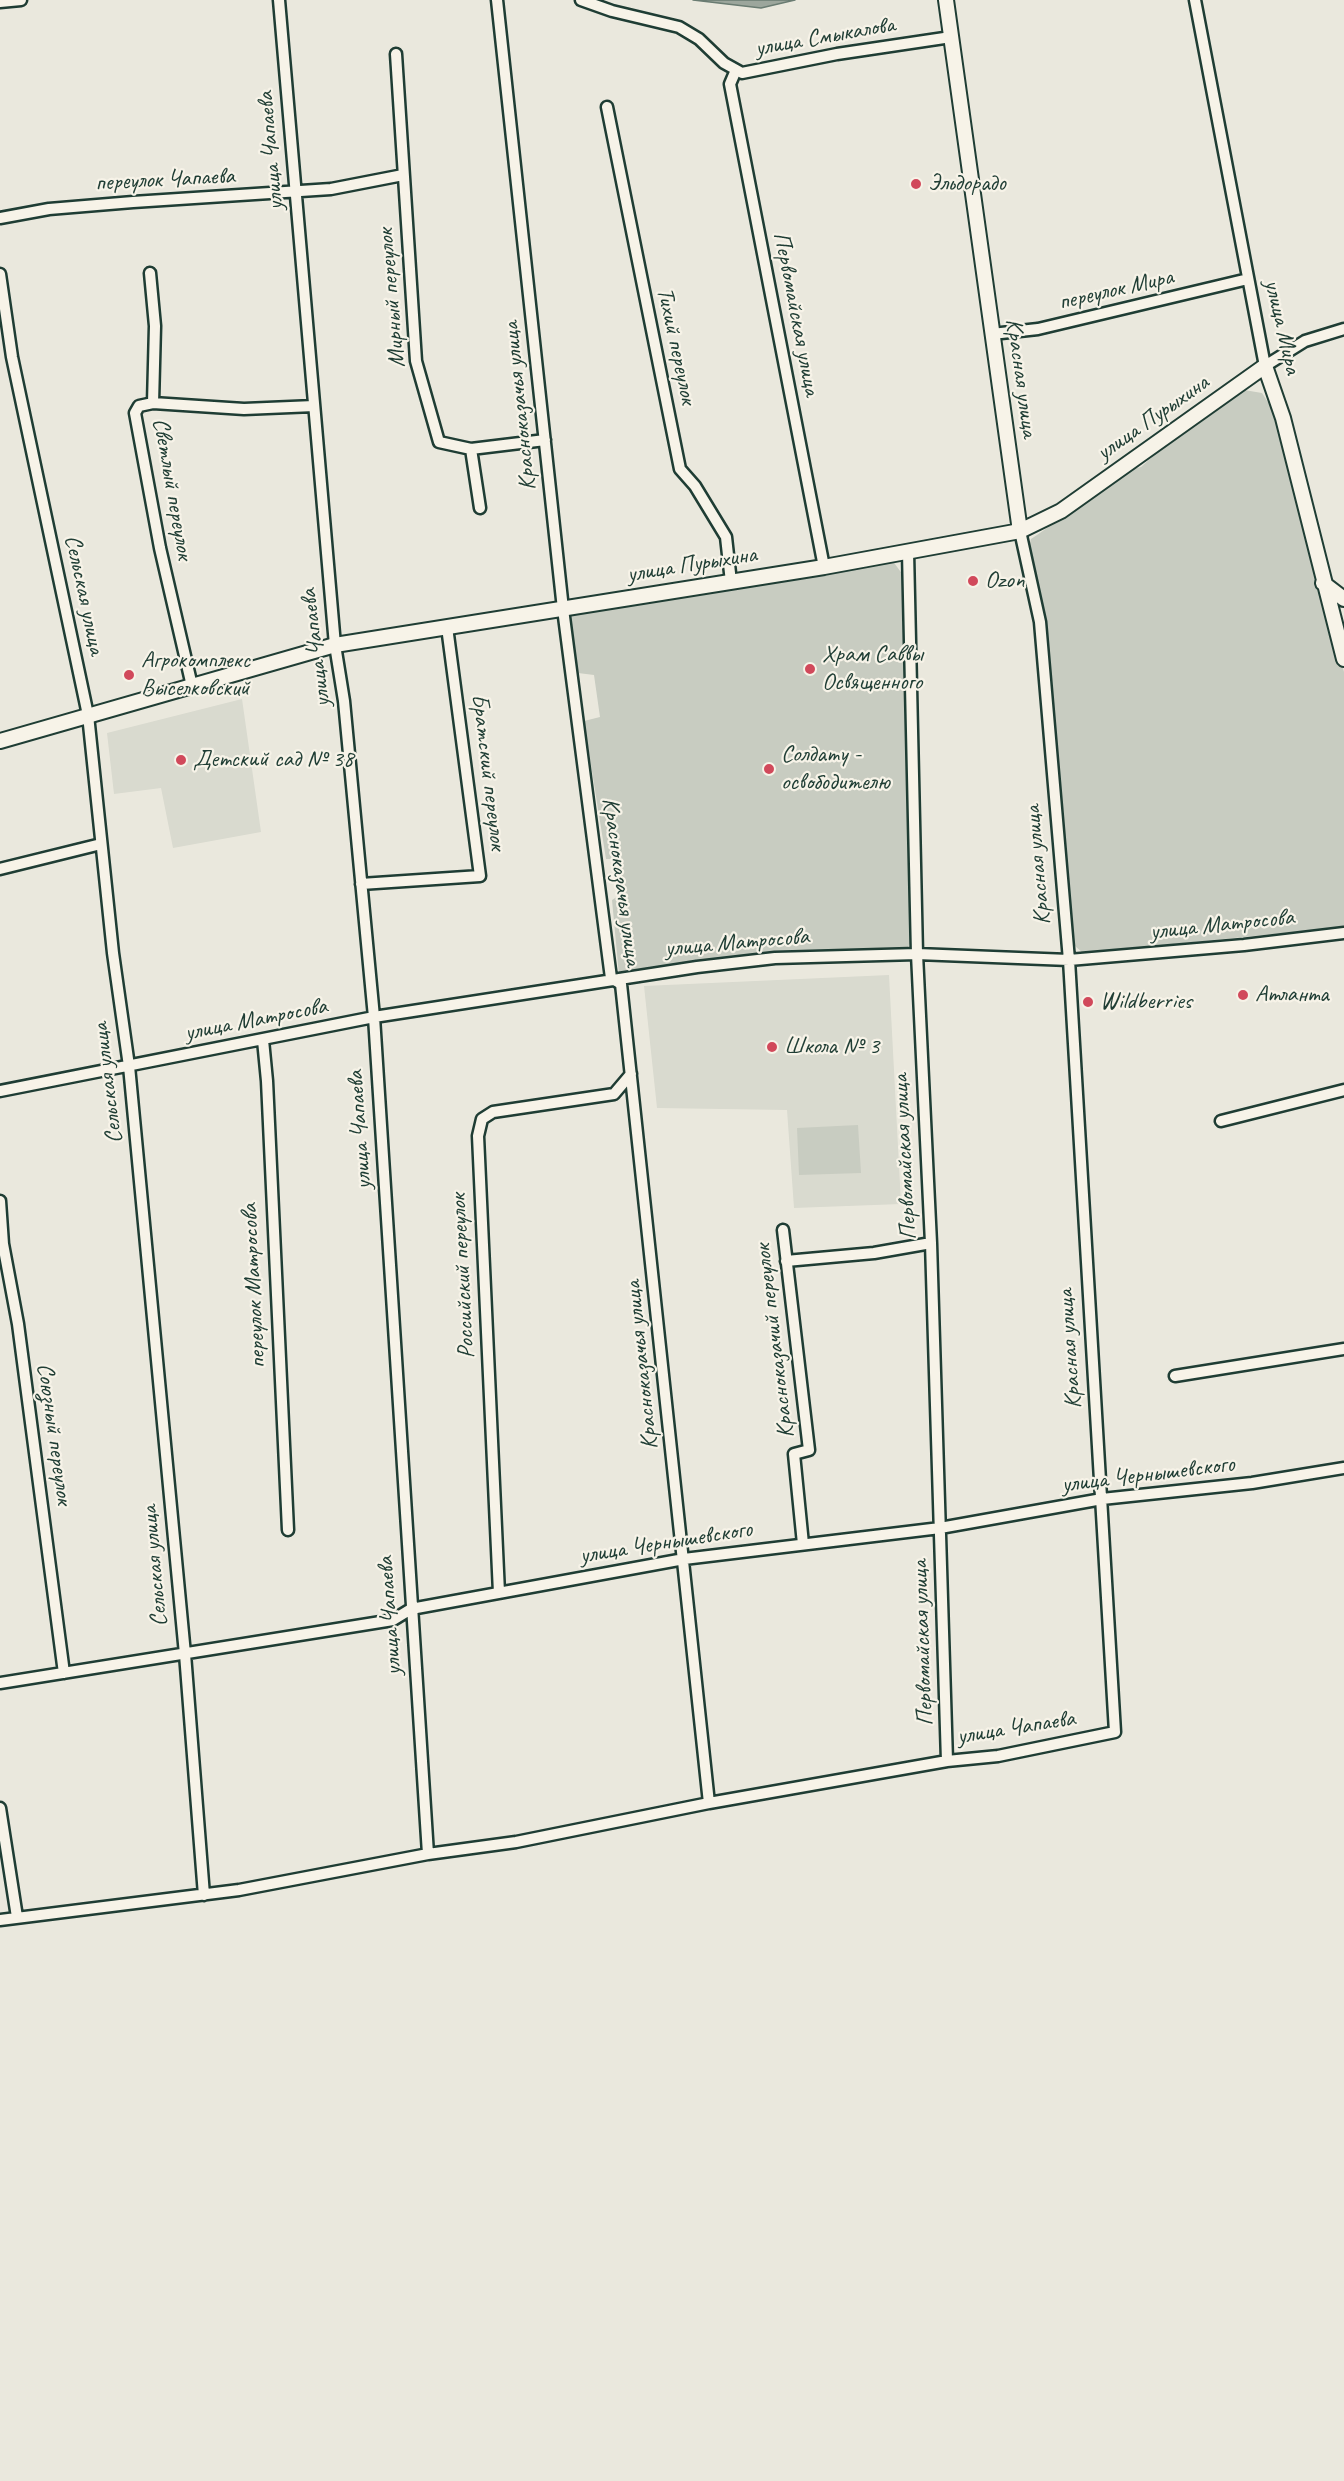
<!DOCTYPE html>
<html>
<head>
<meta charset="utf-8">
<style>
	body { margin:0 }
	canvas { display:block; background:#eae8dd }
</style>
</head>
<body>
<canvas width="1344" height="2481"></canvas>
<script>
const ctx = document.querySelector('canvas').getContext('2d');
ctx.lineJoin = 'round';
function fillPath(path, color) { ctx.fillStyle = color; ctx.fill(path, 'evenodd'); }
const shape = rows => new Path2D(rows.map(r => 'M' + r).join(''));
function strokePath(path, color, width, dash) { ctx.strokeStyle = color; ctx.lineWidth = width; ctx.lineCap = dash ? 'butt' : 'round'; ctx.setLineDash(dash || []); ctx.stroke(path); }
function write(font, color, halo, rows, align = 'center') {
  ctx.font = font + ' Caveat,sans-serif'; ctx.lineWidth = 4.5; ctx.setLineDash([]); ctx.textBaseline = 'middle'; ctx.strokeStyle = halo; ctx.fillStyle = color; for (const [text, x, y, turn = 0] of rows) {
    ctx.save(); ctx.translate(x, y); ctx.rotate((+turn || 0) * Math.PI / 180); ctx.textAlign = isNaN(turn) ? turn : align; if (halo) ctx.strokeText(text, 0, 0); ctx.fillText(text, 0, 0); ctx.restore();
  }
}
fillPath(shape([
	[242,699,261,832,173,848,161,788,114,794,107,733],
	[889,975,901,1204,794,1208,787,1110,657,1108,644,986]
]), '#d9dacf');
fillPath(shape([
	[1244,390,1262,393,1273,410,1344,672,1344,927,1083,953,1075,946,1074,940,1045,621,1028,554,1029,546,1031,539,1037,535,1129,470,1141,467,1169,442],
	[892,560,903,575,913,938,908,947,897,950,754,954,619,975,612,900,620,895,615,859,606,859,584,721,600,717,594,675,578,673,570,615],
	[858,1125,861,1173,799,1175,797,1128]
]), '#c8ccc1');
const water = shape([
	[693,0,795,0,761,8,693,0]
]);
fillPath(water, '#9ca69c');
strokePath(water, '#6a7c72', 1.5);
const minor = shape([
	[279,0,335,645,344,701,374,1017,428,1854],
	[497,0,563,609,611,978,621,984,709,1803],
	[581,0,612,11,679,27,699,39,724,63,742,73,837,54,951,37],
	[1195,0,1265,366,1305,341,1344,329],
	[0,2,21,0],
	[396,54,416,361,439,442,471,449,480,508],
	[736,70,730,84,824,567],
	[607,107,680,469,695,486,726,537,731,582],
	[0,218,49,209,133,202,331,189,403,175],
	[150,273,155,326,153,403,139,406,135,413,160,548,192,686],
	[0,274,12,357,88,715,113,953,129,1066,185,1654,204,1895],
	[992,334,1038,329,1248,279],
	[153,403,244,409,314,406],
	[471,449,545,440],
	[908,552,917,954,931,1243,947,1761],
	[0,869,101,844],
	[361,884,480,876,447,627],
	[263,1040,267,1081,288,1530],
	[0,1091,374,1017,697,967,775,958,917,954,1069,960,1244,945,1344,933],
	[1221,1121,1344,1090],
	[0,1201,3,1244,18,1324,64,1673],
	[783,1230,809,1450,794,1454,803,1544],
	[786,1261,874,1253,931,1243],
	[1175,1376,1344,1349],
	[499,1593,478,1136,482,1119,493,1112,614,1094,631,1074],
	[0,1683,393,1620,411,1609,684,1559,940,1528,1102,1499,1252,1483,1344,1468],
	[0,1808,17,1917],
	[0,1920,239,1890,428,1854,516,1842,709,1803,947,1761,998,1756,1115,1732,1069,960,1040,622,1020,531]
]);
const tertiary = shape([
	[946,0,1020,531],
	[1323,583,1344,599],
	[0,741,335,645,824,567,1020,531,1061,511,1265,366,1283,418,1344,659]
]);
strokePath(minor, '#1f3d34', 15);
strokePath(tertiary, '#1f3d34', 18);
strokePath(minor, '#f7f3e8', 10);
strokePath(tertiary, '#f7f3e8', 14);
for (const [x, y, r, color] of [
	[916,184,6,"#d1495b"],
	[973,581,6,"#d1495b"],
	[810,669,6,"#d1495b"],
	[129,675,6,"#d1495b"],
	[181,760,6,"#d1495b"],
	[769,769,6,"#d1495b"],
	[1243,995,6,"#d1495b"],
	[1088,1002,6,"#d1495b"],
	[772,1047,6,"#d1495b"]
]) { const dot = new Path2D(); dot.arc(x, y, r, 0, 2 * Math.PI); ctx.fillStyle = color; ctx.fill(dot); strokePath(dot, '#f7f3e8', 2); }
write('24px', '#1f3d34', '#f7f3e8', [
	["улица Смыкалова",825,37,-10],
	["улица Чапаева",271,151,-95],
	["переулок Чапаева",165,180,-3],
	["переулок Мира",1116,290,-13],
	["Мирный переулок",392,298,-95],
	["Первомайская улица",796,314,79],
	["улица Мира",1282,327,77],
	["Тихий переулок",676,346,78],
	["Красная улица",1021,378,82],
	["Красноказачья улица",520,406,-96],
	["улица Пурыхина",1153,418,-35],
	["Светлый переулок",172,489,80],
	["улица Пурыхина",692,565,-9],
	["Сельская улица",84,595,78],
	["улица Чапаева",316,648,-97],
	["Братский переулок",488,772,83],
	["Красная улица",1038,865,-95],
	["Красноказачья улица",621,882,82],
	["улица Матросова",1222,925,-6],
	["улица Матросова",737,943,-5],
	["улица Матросова",256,1020,-11],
	["Сельская улица",108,1083,-97],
	["улица Чапаева",360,1130,-94],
	["Первомайская улица",905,1157,-93],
	["Российский переулок",463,1276,-93],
	["переулок Матросова",254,1286,-93],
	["Красноказачий переулок",775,1341,-97],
	["Красная улица",1070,1349,-94],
	["Красноказачья улица",642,1365,-96],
	["Союзный переулок",54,1434,82],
	["улица Чернышевского",1148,1475,-7],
	["улица Чернышевского",666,1543,-9],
	["Сельская улица",155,1566,-95],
	["улица Чапаева",390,1616,-94],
	["Первомайская улица",923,1643,-92],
	["улица Чапаева",1016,1728,-9]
]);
write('24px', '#1f3d34', '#f7f3e8', [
	["Эльдорадо",928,184],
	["Ozon",985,581],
	["Храм Саввы",822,655],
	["Освященного",822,683],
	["Агрокомплекс",141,661],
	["Выселковский",141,689],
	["Солдату -",781,755],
	["освободителю",781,783],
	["Детский сад № 38",193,760],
	["Атланта",1255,995],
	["Wildberries",1100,1002],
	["Школа № 3",784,1047]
], 'left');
</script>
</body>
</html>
